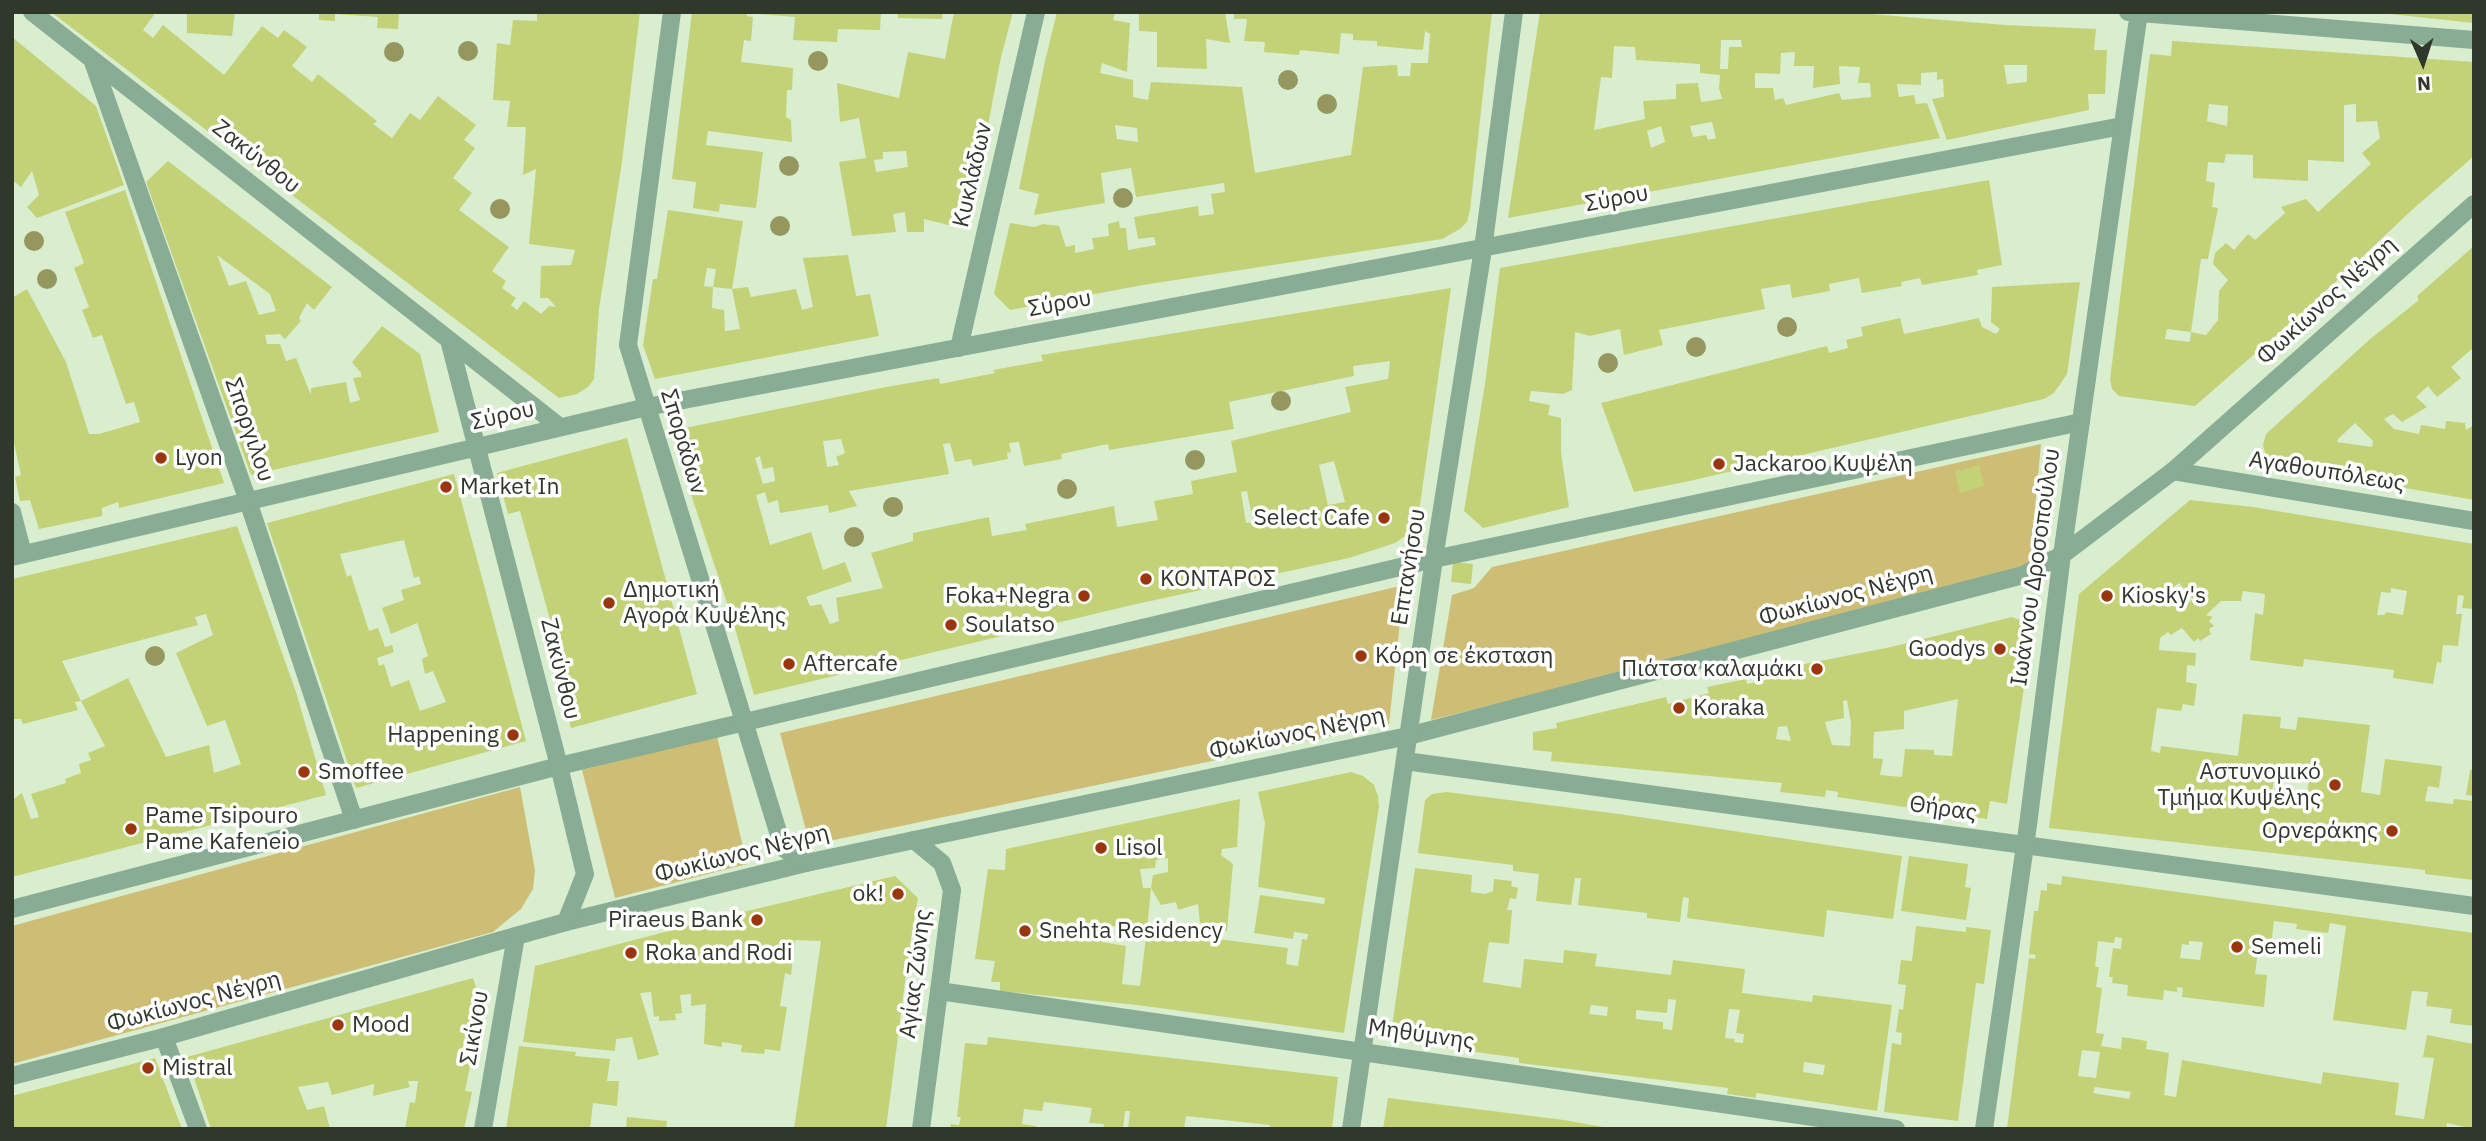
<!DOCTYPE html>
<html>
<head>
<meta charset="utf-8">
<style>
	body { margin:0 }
	#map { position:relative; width:2486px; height:1141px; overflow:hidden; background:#d9eecf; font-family:"IBM Plex Sans",sans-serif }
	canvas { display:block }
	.frame { position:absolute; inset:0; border:14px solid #30382c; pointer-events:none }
	.north { position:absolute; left:2388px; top:28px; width:70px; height:70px; -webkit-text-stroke:5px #fff; paint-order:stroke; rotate:177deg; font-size:19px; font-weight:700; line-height:28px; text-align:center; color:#30382c }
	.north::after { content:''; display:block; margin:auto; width:24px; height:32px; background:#30382c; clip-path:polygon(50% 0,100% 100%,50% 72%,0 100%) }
</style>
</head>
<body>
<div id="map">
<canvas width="2486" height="1141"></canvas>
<div class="frame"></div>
<div class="north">N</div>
</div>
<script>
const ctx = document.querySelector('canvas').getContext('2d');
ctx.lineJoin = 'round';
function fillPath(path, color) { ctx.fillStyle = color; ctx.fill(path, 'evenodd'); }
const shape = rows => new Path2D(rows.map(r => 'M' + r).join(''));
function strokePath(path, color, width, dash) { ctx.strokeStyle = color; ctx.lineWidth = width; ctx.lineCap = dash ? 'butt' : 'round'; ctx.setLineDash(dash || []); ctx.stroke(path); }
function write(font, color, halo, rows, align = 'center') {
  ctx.font = font + ' "IBM Plex Sans",sans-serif'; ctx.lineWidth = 7; ctx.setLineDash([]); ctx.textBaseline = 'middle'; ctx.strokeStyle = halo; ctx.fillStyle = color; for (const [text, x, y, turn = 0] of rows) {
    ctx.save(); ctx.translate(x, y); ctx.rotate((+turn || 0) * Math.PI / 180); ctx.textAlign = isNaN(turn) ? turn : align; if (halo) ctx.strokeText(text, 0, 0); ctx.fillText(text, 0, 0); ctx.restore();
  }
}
fillPath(shape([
	[2041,444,2029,572,1431,720,1452,595,1474,588,1492,567],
	[1404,585,1389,724,810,845,780,733],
	[717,736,747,864,615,898,582,770],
	[520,787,535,870,533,889,521,909,493,932,12,1064,12,926]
]), '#cebe75');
fillPath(shape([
	[51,12,156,12,143,30,153,38,163,25,224,75,262,26,278,38,284,30,307,47,292,66,312,82,318,74,377,121,373,124,392,138,410,113,420,120,438,96,476,125,464,140,475,148,453,178,472,193,459,210,509,247,492,271,506,281,502,288,516,298,511,305,517,310,524,301,541,314,549,306,556,307,548,298,540,298,541,266,571,265,575,250,529,244,536,169,523,175,526,127,507,127,510,101,493,100,497,43,510,45,513,20,537,21,537,12,640,12,622,162,599,309,594,379,588,387,577,394,559,398],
	[187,12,235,12,232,36,187,33],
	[319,12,399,12,398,29,377,28,378,17,335,14,335,21,319,20],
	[692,12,747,12,747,16,753,17,751,41,744,40,741,62,793,68,792,90,787,90,786,117,791,120,792,142,708,131,706,145,763,152,756,208,720,204,719,212,693,208,696,182,672,179],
	[759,12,881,12,880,30,838,29,837,42,793,40,795,17,759,14],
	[897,12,943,12,942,19,898,18],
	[954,12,1013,12,1001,57,968,230,924,219,924,232,907,232,905,212,893,214,896,232,852,236,839,162,866,158,859,118,840,122,837,83,899,98,908,52,945,59],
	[906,151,908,167,876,172,874,160,883,159,883,152],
	[1057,12,1115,12,1113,20,1130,23,1127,72,1102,63,1100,73,1133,80,1133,97,1148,100,1151,82,1242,87,1255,173,1351,155,1363,67,1397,65,1398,76,1410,76,1411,63,1428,63,1430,34,1425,31,1423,50,1377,46,1377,41,1353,40,1353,34,1341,33,1339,54,1300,50,1299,55,1264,52,1265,42,1244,41,1247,19,1234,19,1234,12,1492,12,1470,210,1467,222,1460,229,1442,239,1143,285,1010,310,994,294,1010,223,1034,227,1043,224,1059,226,1066,247,1075,245,1075,253,1094,249,1092,238,1109,236,1108,224,1119,221,1120,228,1126,228,1128,250,1156,245,1154,237,1138,239,1134,217,1198,206,1199,216,1214,214,1211,194,1225,192,1224,183,1136,197,1131,168,1101,173,1105,203,1034,215,1039,194,1019,189,1045,61],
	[1115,125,1137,128,1138,142,1117,139],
	[1139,12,1225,12,1230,43,1206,39,1207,69,1157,67,1157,32,1139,31],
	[1540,12,1846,12,2005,25,2096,29,2094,50,2107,50,2105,94,2088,94,2089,110,1947,140,1932,99,1944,97,1943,79,1937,80,1937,72,1921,73,1921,85,1897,84,1899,97,1914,95,1916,104,1927,103,1940,138,1508,218],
	[1721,40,1741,40,1742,47,1729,47,1728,69,1720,69],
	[1614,46,1635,47,1636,60,1700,64,1700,73,1720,75,1719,88,1722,99,1701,102,1698,83,1676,84,1676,99,1643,101,1645,119,1594,130,1601,77,1612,78],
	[1795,52,1794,66,1814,66,1813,88,1840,84,1839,66,1860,67,1858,83,1870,83,1871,97,1842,100,1839,93,1786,105,1783,98,1775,100,1773,88,1755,88,1755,73,1780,74,1781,53],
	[2004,65,2027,65,2027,82,2007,84],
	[1712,122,1716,138,1708,140,1706,135,1693,137,1690,126],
	[1661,126,1665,142,1651,148,1647,131],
	[2390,12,2474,12,2474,23,2390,14],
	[12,37,96,106,124,185,37,218,27,207,39,195,32,171,21,187,12,180],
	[2172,41,2474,62,2474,156,2412,210,2313,303,2195,406,2119,396,2112,389,2110,380,2150,54,2171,56],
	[2209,104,2228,106,2227,126,2207,121],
	[2356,104,2356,122,2377,121,2380,138,2362,153,2371,164,2318,212,2306,199,2281,207,2285,213,2255,240,2248,234,2234,250,2226,243,2215,253,2213,264,2228,280,2219,291,2218,320,2206,335,2191,332,2190,342,2165,339,2167,329,2191,332,2201,259,2208,259,2218,208,2212,207,2215,183,2206,181,2208,162,2224,163,2226,154,2253,155,2253,178,2308,181,2308,160,2344,162,2344,105],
	[168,161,332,287,314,310,307,303,299,318,301,321,285,339,280,334,265,335,267,344,280,344,286,361,296,358,311,395,311,388,346,382,350,403,360,400,353,378,361,377,361,373,352,362,382,326,420,354,439,432,251,475,146,182],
	[217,255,270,294,276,311,259,315,246,281,229,286],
	[1989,180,2002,265,1977,270,1978,275,1922,285,1920,278,1901,282,1902,286,1862,293,1859,278,1829,284,1830,291,1792,298,1790,284,1761,289,1765,309,1659,330,1663,345,1624,355,1620,329,1590,336,1575,332,1572,390,1563,394,1531,391,1529,401,1550,405,1548,415,1561,418,1561,453,1569,507,1483,528,1464,511,1485,384,1500,268],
	[125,190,224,483,119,508,118,502,102,508,102,516,39,529,30,500,20,501,15,477,21,475,12,434,12,298,27,289,66,362,89,434,99,434,140,422,134,402,126,404,102,335,93,338,82,310,89,307,74,268,84,263,65,212],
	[668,210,743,221,732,289,748,287,751,297,796,289,802,310,813,307,803,258,848,255,856,296,870,294,879,336,655,379,643,345,653,279,657,279],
	[707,268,716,269,713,287,704,286],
	[713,287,732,289,740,329,725,331,724,310,712,308],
	[2474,246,2474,347,2451,367,2461,378,2437,397,2428,386,2416,397,2427,407,2402,422,2393,414,2384,419,2394,429,2419,434,2421,425,2445,429,2446,421,2465,423,2466,430,2474,425,2474,500,2273,465,2266,457,2263,445,2266,434,2369,340,2419,300,2417,296],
	[2355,423,2373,441,2372,447,2337,442,2338,439],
	[2080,282,2067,374,2054,393,2044,399,1685,482,1634,492,1601,403,1827,346,1829,353,1848,348,1846,340,1863,336,1861,327,1900,318,1904,334,1979,318,1982,327,1996,334,2000,329,1991,322,1992,287],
	[1451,288,1419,512,1407,535,1395,543,1349,558,1132,605,754,695,733,621,670,431,886,387,939,378,940,384,995,373,993,370,1043,361,1041,355],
	[1390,361,1388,379,1345,387,1351,412,1231,441,1237,472,1191,481,1193,494,1154,501,1158,520,1117,527,1114,506,1025,524,1027,530,992,536,989,517,913,533,913,541,871,553,883,588,836,598,839,621,830,624,821,604,810,606,806,597,852,581,845,562,823,570,811,532,770,545,756,495,765,492,768,503,778,500,780,513,828,505,829,513,857,506,849,491,949,474,943,444,950,443,955,462,971,459,973,466,1008,459,1007,453,1011,452,1009,443,1019,442,1024,466,1062,459,1061,454,1108,444,1109,450,1234,429,1229,402,1354,376,1353,366],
	[841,439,845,453,836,457,839,465,827,467,823,441],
	[760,456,763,469,773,467,775,481,763,484,755,458],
	[1334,461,1345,502,1328,505,1319,465],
	[1247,491,1253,522,1246,523,1241,492],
	[781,605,784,623,775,626,770,609],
	[627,438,697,694,571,728,562,695,570,692,520,511,508,514,497,473],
	[1979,465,1984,486,1960,493,1955,472],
	[454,474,526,741,356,788,267,523],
	[404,540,414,578,419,576,421,584,401,590,404,600,382,608,391,634,417,623,419,628,428,656,422,659,425,674,433,671,446,702,420,711,409,680,391,687,384,664,379,666,377,658,394,652,392,645,385,647,378,628,369,631,351,575,347,577,340,554],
	[2190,500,2253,507,2474,544,2474,609,2462,608,2464,596,2458,595,2456,614,2462,614,2458,646,2443,645,2441,663,2437,662,2433,684,2393,678,2394,670,2304,659,2303,667,2250,660,2255,613,2263,615,2265,594,2243,591,2241,601,2221,601,2206,615,2213,617,2209,621,2214,626,2209,629,2211,634,2200,641,2198,638,2194,642,2182,628,2171,635,2168,632,2160,638,2159,650,2196,653,2195,666,2187,665,2186,682,2197,684,2194,706,2183,704,2181,711,2157,708,2151,751,2160,753,2161,746,2238,756,2243,714,2281,717,2280,728,2296,730,2298,717,2370,725,2361,792,2380,795,2385,759,2442,766,2439,788,2428,786,2425,801,2453,804,2454,799,2474,801,2474,880,2425,874,2425,870,2049,828,2079,594],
	[2179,583,2193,599,2186,605,2171,589],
	[2391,588,2407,591,2403,615,2386,612,2384,615,2377,615,2381,592,2391,593],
	[2275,775,2309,779,2307,797,2288,795,2287,799,2271,797],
	[237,526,296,692,326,795,12,877,12,800,22,793,31,819,39,817,31,794,66,783,65,779,81,773,79,764,91,760,88,753,105,746,81,701,128,678,166,757,209,745,214,773,241,764,225,720,207,726,176,653,213,635,206,614,195,617,198,625,62,661,81,701,75,702,78,710,23,724,21,719,13,719,12,579],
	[1453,562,1473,564,1471,584,1451,582],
	[2012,617,2023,621,2029,628,2031,639,2007,804,1990,801,1987,819,1837,797,1838,792,1826,790,1825,797,1780,792,1782,783,1551,761,1552,752,1533,750,1533,732,1557,728,1556,723,1666,697,1668,704,1709,693,1707,687,1746,679,1747,684,1766,680,1764,672,1891,647],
	[1958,699,1952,756,1934,755,1934,750,1905,749,1902,777,1880,775,1883,759,1873,758,1874,732,1904,729,1904,711],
	[1847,700,1851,723,1850,746,1832,745,1825,722,1844,718,1843,701],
	[1787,726,1791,741,1776,739,1778,727],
	[2470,770,2474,770,2474,796,2466,795],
	[1351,772,1363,776,1374,785,1378,796,1379,806,1344,1033,1137,1005,1000,991,1000,982,991,982,995,961,975,959,988,869,1005,870,1006,849,1240,799,1237,847,1222,849,1221,855,1233,864,1227,931,1219,930,1218,923,1200,923,1198,904,1178,910,1176,902,1161,905,1151,888,1147,930,1105,925,1102,942,1126,946,1122,984,1140,986,1147,930,1288,948,1286,964,1298,966,1302,939,1307,940,1308,934,1294,932,1293,939,1254,933,1260,895,1324,904,1325,898,1258,887,1265,823,1258,792],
	[1168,858,1168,872,1153,875,1151,888,1143,888,1140,869,1155,868,1156,860],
	[1446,792,1619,814,1902,856,1893,919,1827,910,1824,937,1687,918,1689,898,1683,897,1680,922,1647,918,1647,913,1578,905,1581,878,1575,878,1571,905,1536,901,1539,874,1513,871,1513,865,1418,853,1425,800,1432,794],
	[1909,856,1968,864,1965,887,1971,888,1966,920,1901,911],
	[1415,868,1472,875,1471,892,1485,894,1493,891,1494,879,1512,881,1511,886,1518,888,1516,899,1510,898,1507,910,1512,910,1509,944,1489,942,1483,982,1521,988,1524,959,1563,963,1564,950,1597,954,1595,966,1671,975,1673,960,1745,969,1742,993,1812,1002,1813,995,1892,1005,1877,1111,1756,1093,1756,1098,1727,1094,1728,1088,1519,1063,1519,1058,1390,1040],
	[1668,999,1676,1000,1672,1030,1663,1029,1663,1022,1636,1019,1636,1010,1667,1013],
	[1591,1005,1608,1007,1607,1016,1589,1014],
	[1729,1009,1740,1010,1736,1033,1744,1034,1743,1043,1734,1042,1735,1039,1725,1038],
	[1804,1062,1825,1065,1823,1075,1803,1072],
	[895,876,918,898,909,951,886,1129,794,1129,821,941,795,940,791,975,785,973,780,1006,787,1007,780,1051,765,1049,764,1054,741,1052,742,1045,722,1042,722,1047,704,1044,706,1004,691,1006,691,994,680,995,682,1013,675,1014,676,1020,659,1021,659,1016,654,1017,651,992,640,993,659,1055,638,1060,632,1037,616,1039,615,1051,523,1042,535,966,722,917],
	[2062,876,2474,933,2474,1026,2450,1023,2452,1009,2426,1006,2428,992,2412,991,2406,1030,2333,1020,2346,926,2330,923,2328,933,2296,929,2297,924,2274,921,2270,954,2258,952,2255,974,2267,975,2264,1007,2182,997,2183,988,2177,987,2177,992,2164,990,2163,1000,2127,996,2128,985,2112,983,2113,977,2109,977,2113,948,2121,949,2122,938,2115,937,2114,943,2098,941,2095,967,2099,967,2096,987,2102,988,2096,1033,2104,1034,2101,1046,2121,1049,2122,1037,2147,1041,2146,1049,2169,1053,2164,1095,2176,1097,2182,1060,2321,1084,2323,1072,2399,1083,2395,1115,2424,1119,2434,1058,2423,1057,2427,1035,2474,1044,2474,1129,2447,1123,2446,1129,2007,1129,2029,958,2035,959,2036,955,2029,954,2034,911,2038,911,2041,890,2047,891,2047,883,2061,885],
	[2189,941,2203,942,2200,960,2180,958,2182,944,2189,945],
	[2082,1050,2100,1052,2096,1078,2078,1076],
	[2095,1087,2131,1092,2129,1099,2093,1093],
	[1916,926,1966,932,1966,927,1991,930,1984,984,1976,983,1958,1121,1884,1112,1892,1043,1901,1045,1902,1033,1896,1032,1899,1009,1903,1010,1906,985,1898,984,1901,960,1912,961],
	[473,978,482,1006,465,1091,472,1092,464,1129,405,1129,410,1102,415,1103,418,1081,408,1081,410,1087,373,1096,374,1084,332,1095,328,1082,298,1087,307,1110,324,1106,330,1129,211,1129,187,1057],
	[988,1037,1338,1077,1332,1129,1269,1129,1270,1125,1186,1116,1184,1129,1128,1129,1130,1111,1125,1111,1123,1129,1103,1129,1104,1124,1089,1123,1092,1108,1044,1102,1042,1111,1024,1109,1022,1124,1036,1126,1036,1129,950,1129,951,1124,959,1125,961,1117,957,1117,965,1043,987,1045],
	[519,1046,576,1052,575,1056,610,1059,607,1081,619,1081,617,1106,593,1103,590,1129,506,1129],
	[155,1058,182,1129,12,1129,12,1096],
	[1388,1098,1564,1120,1614,1129,1383,1129],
	[627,1117,667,1121,666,1129,626,1129]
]), '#c3d277');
strokePath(shape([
	[248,501,354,820],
	[164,1037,198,1129]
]), '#88ac94', 18);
strokePath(shape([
	[914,840,1408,736,2023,575,2062,555],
	[12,909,559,766,1434,559,2081,422],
	[566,922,806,863],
	[12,1076,164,1037,516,936],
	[921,1129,939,991]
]), '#88ac94', 18);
strokePath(shape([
	[32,12,560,427],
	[672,12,628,345,783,848,806,863,914,840,942,863,952,890,939,991,1896,1129],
	[92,59,248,501],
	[449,340,559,766,585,874,566,922,516,936,483,1129],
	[959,348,1036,12],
	[2173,471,2474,521],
	[12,512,23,554],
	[12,557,647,407,2122,126],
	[1405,761,2474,906],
	[1351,1129,1434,559,1483,249,1514,12]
]), '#88ac94', 18);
strokePath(shape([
	[2128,12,2474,40],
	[2062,555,2173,471,2474,204],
	[1984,1129,2028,825,2062,555,2139,12]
]), '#88ac94', 18);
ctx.fillStyle = '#95975f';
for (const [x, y] of [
	[468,51],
	[394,52],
	[818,61],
	[1288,80],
	[1327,104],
	[789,166],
	[1123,198],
	[500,209],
	[780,226],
	[34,241],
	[47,279],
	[1787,327],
	[1696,347],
	[1608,363],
	[1281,401],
	[1195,460],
	[1067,489],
	[893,507],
	[854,537],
	[155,656]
]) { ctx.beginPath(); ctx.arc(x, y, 10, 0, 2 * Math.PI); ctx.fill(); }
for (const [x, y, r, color] of [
	[161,458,7,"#9b350d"],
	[1719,464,7,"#9b350d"],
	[446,487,7,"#9b350d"],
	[1384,518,7,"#9b350d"],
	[1146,579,7,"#9b350d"],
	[1084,596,7,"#9b350d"],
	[2107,596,7,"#9b350d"],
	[609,603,7,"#9b350d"],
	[951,625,7,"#9b350d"],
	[2000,649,7,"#9b350d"],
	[1361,656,7,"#9b350d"],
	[789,664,7,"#9b350d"],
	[1817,669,7,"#9b350d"],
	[1679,708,7,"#9b350d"],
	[513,735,7,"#9b350d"],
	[304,772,7,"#9b350d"],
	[2335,785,7,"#9b350d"],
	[131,829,7,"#9b350d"],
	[2392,831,7,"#9b350d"],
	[1101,848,7,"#9b350d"],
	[898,894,7,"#9b350d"],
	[757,920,7,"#9b350d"],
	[1025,931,7,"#9b350d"],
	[2237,947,7,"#9b350d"],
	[631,953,7,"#9b350d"],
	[338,1025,7,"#9b350d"],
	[148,1068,7,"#9b350d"]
]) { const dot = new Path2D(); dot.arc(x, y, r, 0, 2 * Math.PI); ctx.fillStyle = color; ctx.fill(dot); strokePath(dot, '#fff', 2.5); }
write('23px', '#30382c', '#fff', [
	["Ζακύνθου",256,157,38],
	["Κυκλάδων",973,175,-77],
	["Σύρου",1617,199,-11],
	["Φωκίωνος Νέγρη",2327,301,-42],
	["Σύρου",1060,304,-11],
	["Σύρου",503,416,-13],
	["Σποργιλου",249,430,71],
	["Σποράδων",683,442,73],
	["Αγαθουπόλεως",2327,472,9],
	["Επτανήσου",1409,567,-81],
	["Ιωάννου Δροσοπούλου",2036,567,-82],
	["Φωκίωνος Νέγρη",1846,596,-15],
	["Ζακύνθου",560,669,76],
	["Φωκίωνος Νέγρη",1297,734,-12],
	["Θήρας",1943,809,8],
	["Φωκίωνος Νέγρη",742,854,-14],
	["Αγίας Ζώνης",916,974,-83],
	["Φωκίωνος Νέγρη",194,1002,-15],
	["Σικίνου",475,1028,-80],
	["Μηθύμνης",1421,1035,8]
]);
write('23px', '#30382c', '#fff', [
	["Lyon",175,458],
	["Jackaroo Κυψέλη",1733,464],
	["Market In",460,487],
	["Select Cafe",1370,518,"right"],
	["ΚΟΝΤΑΡΟΣ",1160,579],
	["Δημοτική",623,590],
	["Αγορά Κυψέλης",623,616],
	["Foka+Negra",1070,596,"right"],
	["Kiosky's",2121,596],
	["Soulatso",965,625],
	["Goodys",1986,649,"right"],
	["Κόρη σε έκσταση",1375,656],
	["Aftercafe",803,664],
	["Πιάτσα καλαμάκι",1803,669,"right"],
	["Koraka",1693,708],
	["Happening",499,735,"right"],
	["Smoffee",318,772],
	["Αστυνομικό",2321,772,"right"],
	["Τμήμα Κυψέλης",2321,798,"right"],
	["Pame Tsipouro",145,816],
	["Pame Kafeneio",145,842],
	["Ορνεράκης",2378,831,"right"],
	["Lisol",1115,848],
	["ok!",884,894,"right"],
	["Piraeus Bank",743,920,"right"],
	["Snehta Residency",1039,931],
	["Semeli",2251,947],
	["Roka and Rodi",645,953],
	["Mood",352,1025],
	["Mistral",162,1068]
], 'left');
</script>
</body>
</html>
